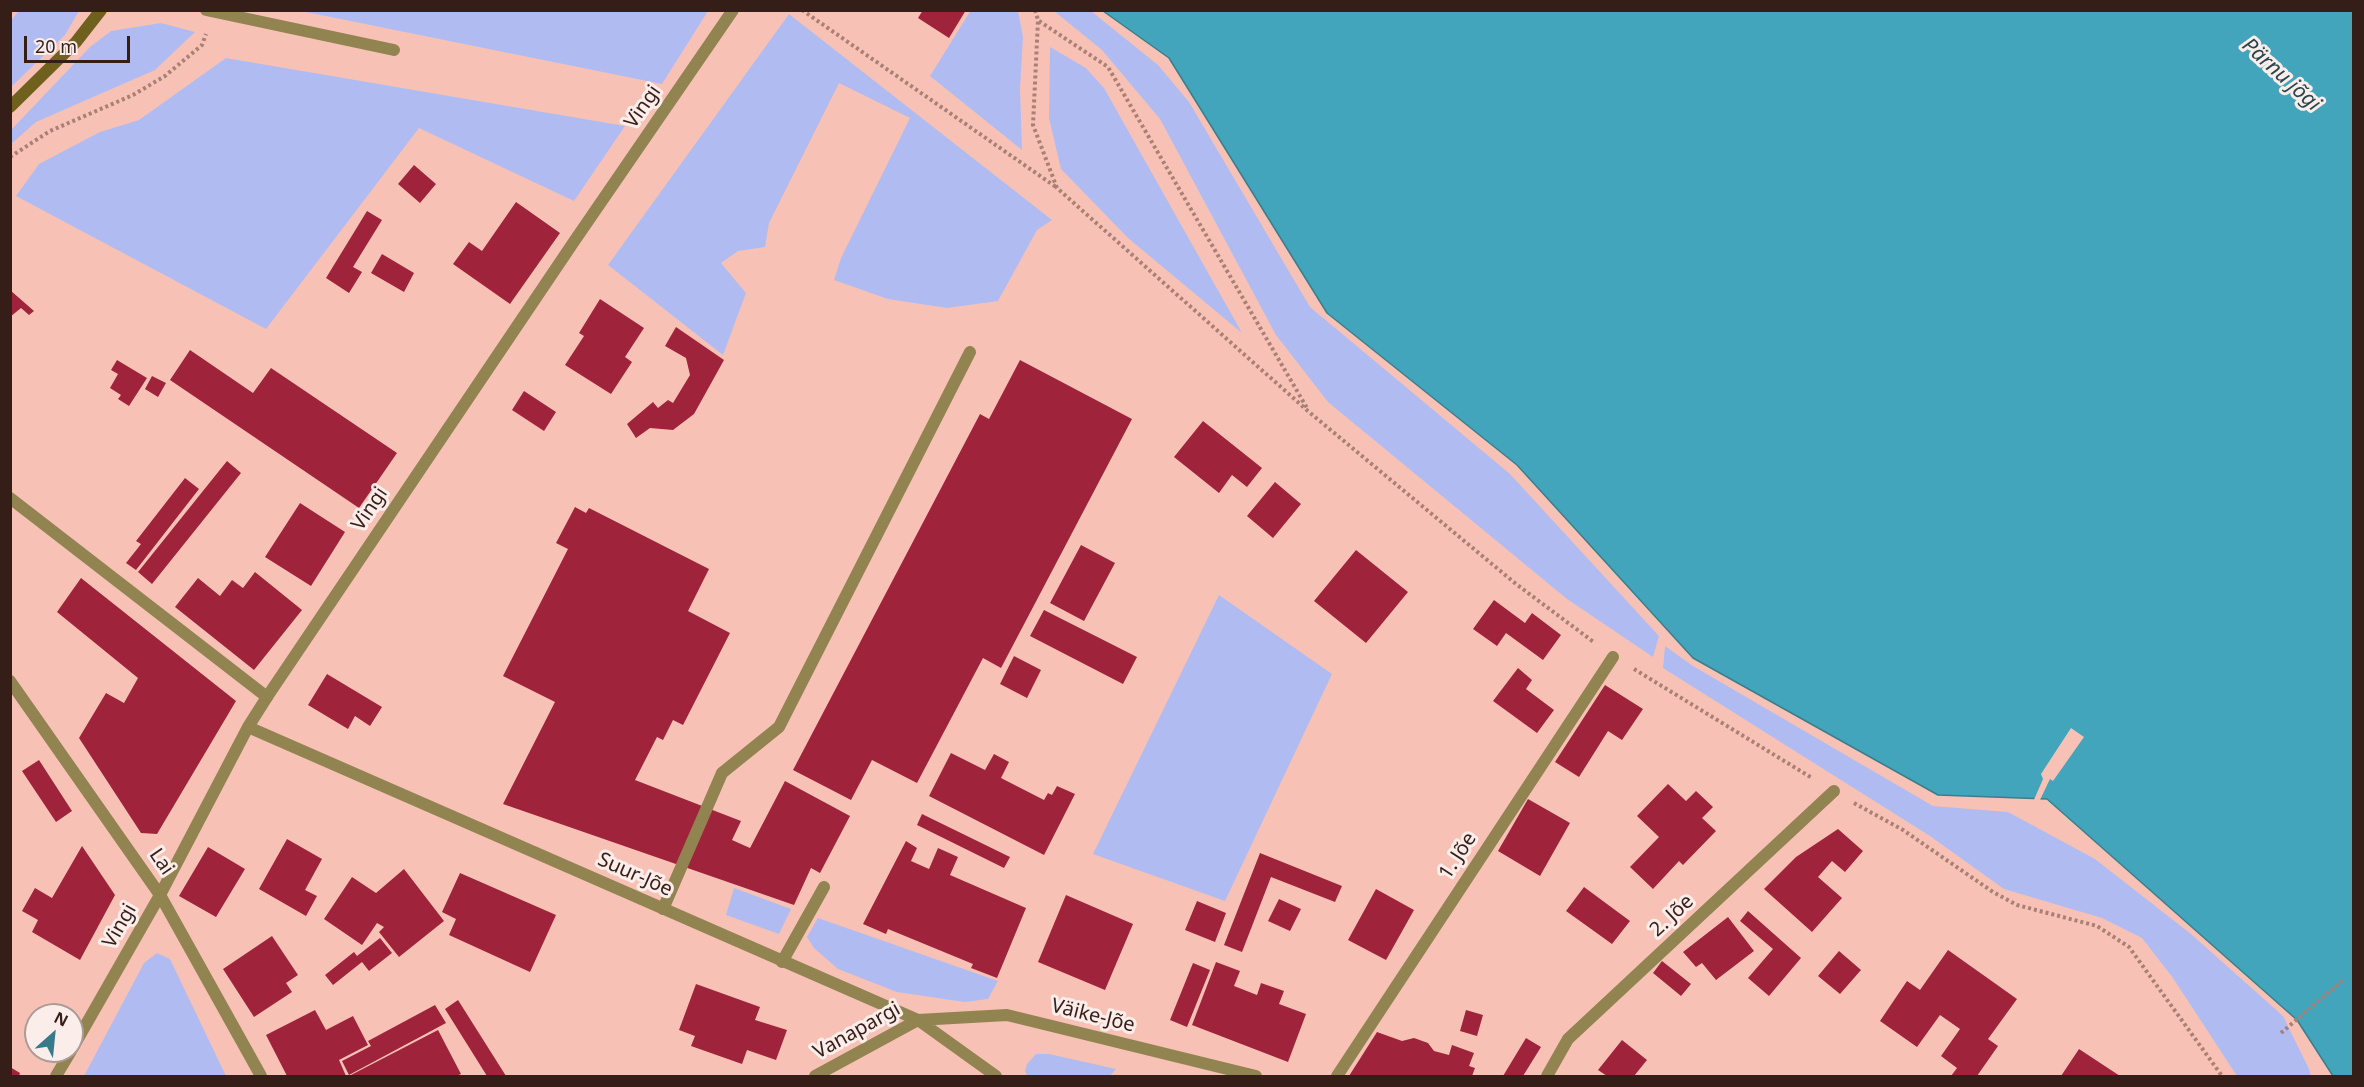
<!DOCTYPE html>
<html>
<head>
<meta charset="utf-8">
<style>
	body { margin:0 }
	#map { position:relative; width:2364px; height:1087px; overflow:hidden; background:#f7c2b5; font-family:"Noto Sans",sans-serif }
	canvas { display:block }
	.frame { position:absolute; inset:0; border:12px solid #361e18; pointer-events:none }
	.north { position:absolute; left:24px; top:1003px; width:60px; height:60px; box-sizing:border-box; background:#fbedea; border:2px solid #ac9a96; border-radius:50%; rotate:27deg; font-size:16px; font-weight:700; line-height:24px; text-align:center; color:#361e18 }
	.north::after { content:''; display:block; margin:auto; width:21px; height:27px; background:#377a8a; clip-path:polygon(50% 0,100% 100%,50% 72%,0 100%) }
	.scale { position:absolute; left:24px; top:36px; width:106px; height:27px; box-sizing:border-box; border:3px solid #361e18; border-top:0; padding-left:8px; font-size:18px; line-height:21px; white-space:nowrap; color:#361e18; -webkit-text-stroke:4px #fbedea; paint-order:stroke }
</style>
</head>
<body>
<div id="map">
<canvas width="2364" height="1087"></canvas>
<div class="frame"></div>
<div class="north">N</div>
<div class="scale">20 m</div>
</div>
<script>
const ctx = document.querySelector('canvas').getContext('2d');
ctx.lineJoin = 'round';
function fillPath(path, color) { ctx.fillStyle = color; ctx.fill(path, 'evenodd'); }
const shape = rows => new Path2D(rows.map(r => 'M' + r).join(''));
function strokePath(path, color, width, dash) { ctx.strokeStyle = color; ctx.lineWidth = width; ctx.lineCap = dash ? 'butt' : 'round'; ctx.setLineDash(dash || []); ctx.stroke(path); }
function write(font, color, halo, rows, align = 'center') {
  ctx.font = font + ' "Noto Sans",sans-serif'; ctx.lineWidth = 6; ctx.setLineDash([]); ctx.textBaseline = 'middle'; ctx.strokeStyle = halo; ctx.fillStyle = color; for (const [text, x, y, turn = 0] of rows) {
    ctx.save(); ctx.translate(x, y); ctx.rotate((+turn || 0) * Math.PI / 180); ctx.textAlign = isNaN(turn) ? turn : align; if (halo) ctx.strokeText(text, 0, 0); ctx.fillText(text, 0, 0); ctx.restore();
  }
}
fillPath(shape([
	[971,10,1018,11,1023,37,1020,88,1022,150,930,76],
	[19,11,79,11,65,35,11,87,11,20],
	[301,11,708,11,662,84],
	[1054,11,1091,11,1158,65,1189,102,1310,307,1510,474,1659,636,1653,657,1567,599,1328,402,1276,335,1160,119,1102,50],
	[789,14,1052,220,1037,230,998,301,947,308,888,299,834,280,841,258,910,118,839,83,769,223,765,247,738,251,721,263,746,293,723,355,608,265],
	[161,23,195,32,155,70,36,122,11,144,11,130,90,47,111,31],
	[1050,47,1086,68,1104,88,1242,333,1128,238,1061,169,1049,118],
	[226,58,625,126,574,201,419,128,266,329,16,196,39,164,100,132,139,120],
	[1219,595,1332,674,1225,901,1093,854],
	[1665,646,1693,666,1933,806,2008,812,2095,859,2191,934,2283,1016,2309,1069,2311,1076,2237,1076,2173,978,2142,938,2102,918,2004,889,1930,836,1663,668],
	[734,888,791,909,779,934,726,915],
	[818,918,998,981,988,999,965,1002,897,992,838,969,814,948,807,937],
	[157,953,170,959,226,1076,84,1076,144,963],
	[1036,1054,1049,1054,1116,1069,1110,1076,1027,1076,1025,1071,1027,1064]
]), '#b0bcf1');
const water = shape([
	[1103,11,2353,11,2353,1076,2333,1076,2297,1020,2047,799,1938,795,1693,658,1517,465,1327,313,1169,58,1103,11]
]);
fillPath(water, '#42a5bb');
strokePath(water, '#3e7c8a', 1.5);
fillPath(shape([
	[2071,728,2084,737,2053,781,2050,779,2039,802,2033,802,2043,779,2041,774]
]), '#f7c2b5');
fillPath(shape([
	[923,10,966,10,949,38,918,18],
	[414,165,436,184,420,203,398,184],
	[516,202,560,233,510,304,453,264,469,242,482,251],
	[367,211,382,220,353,267,362,272,349,293,326,278],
	[382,254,414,273,404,292,371,273],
	[10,290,34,311,29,315,21,308,10,317],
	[600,299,644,328,625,357,632,362,611,394,565,365,584,336,579,333],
	[676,327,724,360,694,414,673,430,650,428,636,438,627,424,653,402,658,408,668,400,673,403,690,375,686,358,665,346],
	[190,350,253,393,271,368,397,453,359,508,170,380],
	[117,360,147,378,129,406,118,399,121,395,110,388,118,374,111,370],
	[1020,360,1132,419,1001,668,983,658,917,783,872,760,851,800,793,770,980,414,989,419],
	[152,376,166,383,158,397,145,389],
	[524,391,556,412,544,431,512,410],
	[1203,421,1262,468,1247,487,1232,475,1219,493,1174,457],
	[227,461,241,473,152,584,138,572],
	[185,478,199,489,136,570,126,563,141,544,136,541],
	[1275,482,1301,504,1273,538,1247,516],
	[300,503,345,532,311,586,265,557],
	[575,507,586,513,589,508,709,569,688,611,730,633,683,725,673,720,663,740,657,737,635,780,741,821,732,840,750,848,785,781,850,816,820,873,811,868,794,905,503,804,555,702,503,676,568,549,556,543],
	[1081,545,1115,563,1084,621,1050,603],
	[1356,550,1408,592,1366,643,1314,601],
	[255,572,302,610,254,670,175,607,198,578,220,596,232,580,243,588],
	[81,578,236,701,157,834,141,833,79,738,106,693,124,703,138,678,57,612],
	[1494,600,1525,623,1532,613,1561,635,1543,660,1506,633,1497,646,1473,629],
	[1044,610,1137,657,1123,684,1030,636],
	[1014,656,1041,670,1027,698,1000,684],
	[1518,668,1532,680,1526,689,1554,710,1537,733,1493,701],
	[327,674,382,707,370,726,355,716,348,729,308,705],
	[1605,685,1643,709,1622,740,1608,731,1579,777,1555,762],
	[951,753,985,770,994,754,1009,762,1001,778,1044,800,1048,793,1052,795,1057,786,1075,794,1044,855,929,796],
	[39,760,72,811,56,822,22,771],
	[1668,784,1686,801,1696,791,1713,807,1702,818,1716,831,1683,865,1679,861,1653,889,1630,867,1659,837,1637,816],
	[1528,799,1570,823,1540,876,1498,851],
	[922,814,1010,857,1004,868,917,825],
	[1838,829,1863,851,1845,872,1832,861,1818,877,1842,898,1812,932,1764,889,1796,857],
	[287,839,322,859,305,890,317,896,306,916,259,889],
	[906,841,917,848,911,861,929,869,938,848,958,857,950,875,1026,908,997,978,971,968,973,964,888,929,886,934,863,924],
	[82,846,115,895,80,960,32,932,38,920,22,911,35,888,52,898],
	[208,847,245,869,216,917,179,896],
	[1260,853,1342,886,1335,902,1271,877,1242,952,1224,945],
	[404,869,444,921,399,957,379,932,384,927,377,923,362,945,324,919,352,877,376,893],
	[460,873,556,915,530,972,449,935,456,919,442,912],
	[1584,887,1630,921,1612,944,1566,911],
	[1376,889,1414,910,1386,960,1348,940],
	[1066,895,1133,924,1105,990,1038,962],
	[1279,899,1301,909,1290,931,1268,921],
	[1197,901,1226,913,1215,942,1185,930],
	[1748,911,1801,958,1769,996,1748,978,1773,949,1740,921],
	[1728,917,1754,951,1716,980,1702,963,1696,967,1683,952],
	[272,936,298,975,286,983,292,992,254,1017,223,969],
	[380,938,392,953,369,971,362,962,333,985,325,975,354,952,357,956],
	[1948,950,2017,999,1988,1039,1998,1046,1977,1076,1951,1076,1957,1068,1941,1056,1960,1029,1940,1015,1917,1047,1880,1021,1907,981,1920,990],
	[1839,951,1861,970,1840,994,1818,976],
	[1662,961,1691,984,1681,996,1653,973],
	[1216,962,1240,971,1234,986,1257,995,1261,983,1284,991,1279,1004,1306,1014,1288,1062,1192,1025],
	[1193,963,1210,970,1187,1027,1170,1020],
	[696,984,760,1007,755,1020,787,1030,776,1060,747,1050,742,1064,691,1046,695,1036,679,1030],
	[458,1000,506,1076,487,1076,445,1009],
	[435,1005,446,1023,349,1075,342,1061,371,1046,368,1041],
	[315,1010,326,1030,353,1016,368,1045,339,1060,346,1076,287,1076,266,1035],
	[1466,1010,1483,1015,1477,1036,1460,1031],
	[438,1030,461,1074,456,1076,349,1076],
	[1377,1032,1402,1041,1414,1038,1428,1043,1434,1051,1449,1055,1452,1045,1474,1053,1469,1066,1475,1068,1472,1076,1349,1076],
	[1526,1038,1541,1047,1523,1076,1503,1076],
	[1622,1040,1647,1060,1634,1076,1607,1076,1598,1070],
	[2079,1049,2120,1076,2061,1076],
	[10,1067,20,1073,19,1076,10,1076]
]), '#a0233c');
strokePath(shape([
	[802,10,1056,187],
	[1035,10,1038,20,1033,125,1057,188,1309,412,1516,584,1595,643],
	[1039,21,1108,67,1307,408],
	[10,157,50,131,133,95,165,76,202,45,206,34],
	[1634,669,1812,778],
	[1854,803,1903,830,1993,892,2017,905,2097,926,2129,947,2222,1076],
	[2281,1033,2343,980]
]), '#aa8076', 4, [3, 3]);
strokePath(shape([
	[206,10,394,50],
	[10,498,267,697],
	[663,909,722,773,779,727,970,352],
	[782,962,824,887]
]), '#928451', 12);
strokePath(shape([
	[248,727,918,1020,996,1076],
	[160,895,248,727,267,697,573,243,733,10],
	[815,1076,918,1020,1007,1015,1256,1076],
	[1337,1076,1613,657],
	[1547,1076,1568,1039,1834,791]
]), '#928451', 12);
strokePath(shape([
	[10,681,160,895,261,1076],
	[72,1049,160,895],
	[56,1076,71,1051]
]), '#928451', 12);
strokePath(shape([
	[10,107,76,42,101,10]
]), '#70601d', 12);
write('20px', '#361e18', '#fbedea', [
	["Vingi",643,107,-55],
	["Vingi",370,509,-56],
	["1. Jõe",1458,856,-57],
	["Lai",161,862,55],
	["Suur-Jõe",635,875,24],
	["2. Jõe",1672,916,-43],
	["Vingi",120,926,-60],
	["Väike-Jõe",1093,1016,14],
	["Vanapargi",857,1031,-29]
]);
write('italic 21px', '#27454c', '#fbedea', [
	["Pärnu jõgi",2281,75,42]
]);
</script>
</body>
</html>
